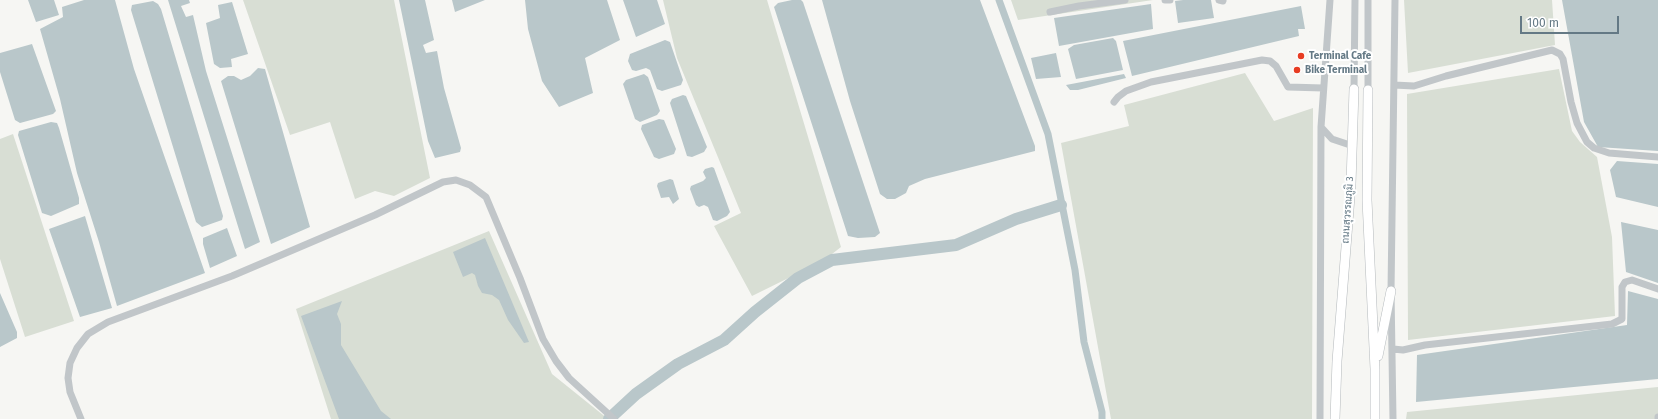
<!DOCTYPE html>
<html>
<head>
<meta charset="utf-8">
<style>
	body { margin:0 }
	#map { position:relative; width:1658px; height:419px; overflow:hidden; background:#f6f6f3; font-family:"Fira Sans",sans-serif }
	canvas { display:block }
	.scale { position:absolute; left:1520px; top:16px; width:99px; height:18px; box-sizing:border-box; border:2px solid #647985; border-top:0; padding-left:5px; font-size:12px; line-height:14px; white-space:nowrap; color:#647985; -webkit-text-stroke:3px #fff; paint-order:stroke }
</style>
</head>
<body>
<div id="map">
<canvas width="1658" height="419"></canvas>
<div class="scale">100 m</div>
</div>
<script>
const ctx = document.querySelector('canvas').getContext('2d');
ctx.lineJoin = 'round';
function fillPath(path, color) { ctx.fillStyle = color; ctx.fill(path, 'evenodd'); }
const shape = rows => new Path2D(rows.map(r => 'M' + r).join(''));
function strokePath(path, color, width, dash) { ctx.strokeStyle = color; ctx.lineWidth = width; ctx.lineCap = dash ? 'butt' : 'round'; ctx.setLineDash(dash || []); ctx.stroke(path); }
function write(font, color, halo, rows, align = 'center') {
  ctx.font = font + ' "Fira Sans",Sarabun,sans-serif'; ctx.lineWidth = 4; ctx.setLineDash([]); ctx.textBaseline = 'middle'; ctx.strokeStyle = halo; ctx.fillStyle = color; for (const [text, x, y, turn = 0] of rows) {
    ctx.save(); ctx.translate(x, y); ctx.rotate((+turn || 0) * Math.PI / 180); ctx.textAlign = isNaN(turn) ? turn : align; if (halo) ctx.strokeText(text, 0, 0); ctx.fillText(text, 0, 0); ctx.restore();
  }
}
fillPath(shape([
	[243,0,394,0,430,178,394,196,375,191,355,199,330,122,290,135],
	[663,0,767,0,841,247,823,261,752,296,714,226,741,213,677,58],
	[1011,0,1153,0,1018,20],
	[1404,0,1552,0,1555,45,1408,73],
	[1559,69,1572,131,1580,142,1597,157,1612,237,1615,316,1408,340,1407,94],
	[1245,73,1274,121,1313,108,1312,419,1111,419,1061,143,1129,126,1124,105],
	[13,134,74,321,25,337,0,259,0,139],
	[489,231,552,374,608,419,331,419,296,309],
	[1658,387,1658,419,1406,419,1407,412]
]), '#d8ded4');
fillPath(shape([
	[28,0,54,0,59,15,36,22],
	[84,0,115,0,134,69,205,273,117,306,99,242,77,173,60,99,40,29,63,17,62,7],
	[168,0,189,0,190,3,181,6,186,17,193,15,206,71,260,242,245,249],
	[399,0,425,0,434,40,423,45,426,53,437,51,444,88,461,148,460,152,435,158,428,141],
	[452,0,485,0,455,12],
	[525,0,607,0,620,40,585,58,593,93,559,107,542,81,528,29],
	[623,0,657,0,665,24,636,37],
	[792,0,801,0,803,2,880,233,875,237,858,238,848,236,774,7,778,3],
	[822,0,980,0,1035,146,1035,151,925,179,909,186,906,193,895,199,887,199,880,194,850,101],
	[1183,0,1211,0,1214,18,1178,23,1175,1],
	[1562,0,1658,0,1658,151,1598,147,1584,122],
	[153,1,158,4,161,9,223,216,222,220,202,227,196,222,131,10,132,5],
	[232,2,248,54,231,59,232,67,220,68,214,64,206,23,220,18,218,5],
	[1151,4,1153,29,1059,46,1054,18],
	[1301,6,1305,29,1298,29,1299,36,1132,76,1123,41],
	[1113,38,1116,41,1123,70,1076,79,1068,49,1074,45],
	[665,40,670,42,683,80,681,85,662,91,657,89,650,70,646,68,636,71,632,70,628,61,630,54],
	[32,44,56,111,53,114,20,123,15,120,0,72,0,53],
	[1056,53,1061,77,1036,79,1031,58],
	[258,68,265,69,310,227,271,244,221,81,228,76,234,76,241,80,250,76],
	[644,74,648,77,660,111,657,115,640,122,635,119,623,84,626,80],
	[1124,74,1126,78,1078,90,1070,90,1066,85],
	[683,95,686,96,707,147,704,152,692,157,687,156,670,103,672,99],
	[659,119,664,120,676,149,674,154,659,159,654,157,641,129,642,125],
	[51,122,57,123,59,128,79,198,79,204,51,216,42,213,18,135,19,131],
	[1617,161,1658,164,1658,207,1616,197,1610,170],
	[712,167,714,168,730,212,727,216,717,221,713,220,708,207,704,205,699,207,696,205,690,189,691,186,703,181,706,178,703,172,705,169],
	[670,179,673,180,679,199,673,204,669,197,661,198,657,186,658,183],
	[85,216,112,308,80,317,49,229],
	[1621,222,1658,230,1658,283,1626,272],
	[227,228,237,256,210,268,203,244,203,238],
	[485,238,529,342,524,343,508,320,499,300,492,295,482,293,478,286,475,275,472,273,463,277,453,252],
	[1628,291,1658,299,1658,379,1416,402,1417,355,1627,325],
	[0,293,17,332,17,338,0,347],
	[342,301,337,314,341,324,341,345,381,411,391,419,339,419,301,316]
]), '#b9c7ca');
strokePath(shape([
	[999,0,1048,134,1075,270,1084,342,1102,412,1102,419]
]), '#b9c7ca', 7);
strokePath(shape([
	[609,419,636,394,678,364,724,340,755,312,798,278,832,260,956,245,1016,219,1061,205]
]), '#b9c7ca', 12);
const major = shape([
	[1368,90,1367,200,1375,369,1375,419],
	[1378,356,1391,291],
	[1335,419,1337,361,1351,184,1354,89]
]);
strokePath(major, '#b4b9bc', 10);
strokePath(shape([
	[1165,0,1170,0],
	[1219,0,1223,1],
	[1330,0,1321,127,1332,139,1353,146],
	[1050,12,1079,6,1125,0],
	[1394,85,1414,86,1446,76,1552,50,1560,54,1563,59,1571,102,1577,123,1587,142,1594,148,1609,153,1658,157],
	[1354,89,1355,0],
	[1368,90,1368,0],
	[1114,102,1118,97,1126,91,1151,82,1262,60,1270,61,1276,66,1288,87,1323,88],
	[1393,349,1403,350,1425,345,1612,324,1622,319,1622,287,1625,282,1632,280,1658,289],
	[81,419,70,392,68,378,70,363,77,348,88,334,108,322,232,276,375,215,443,182,456,180,470,185,486,197,520,278,543,339,556,361,569,378,614,419],
	[1320,419,1321,127],
	[1393,419,1391,291,1395,0],
	[1658,419,1658,417]
]), '#c1c6c9', 7);
strokePath(major, '#fff', 9);
for (const [x, y, r, color] of [
	[1301,56,4,"#e73c22"],
	[1297,70,4,"#e73c22"]
]) { const dot = new Path2D(); dot.arc(x, y, r, 0, 2 * Math.PI); ctx.fillStyle = color; ctx.fill(dot); strokePath(dot, '#fff', 1.5); }
write('bold 10px', '#647985', '#fff', [
	["Terminal Cafe",1309,56],
	["Bike Terminal",1305,70]
], 'left');
write('10px', '#647985', '#fff', [
	["ถนนสุวรรณภูมิ 3",1348,210,-86]
]);
</script>
</body>
</html>
